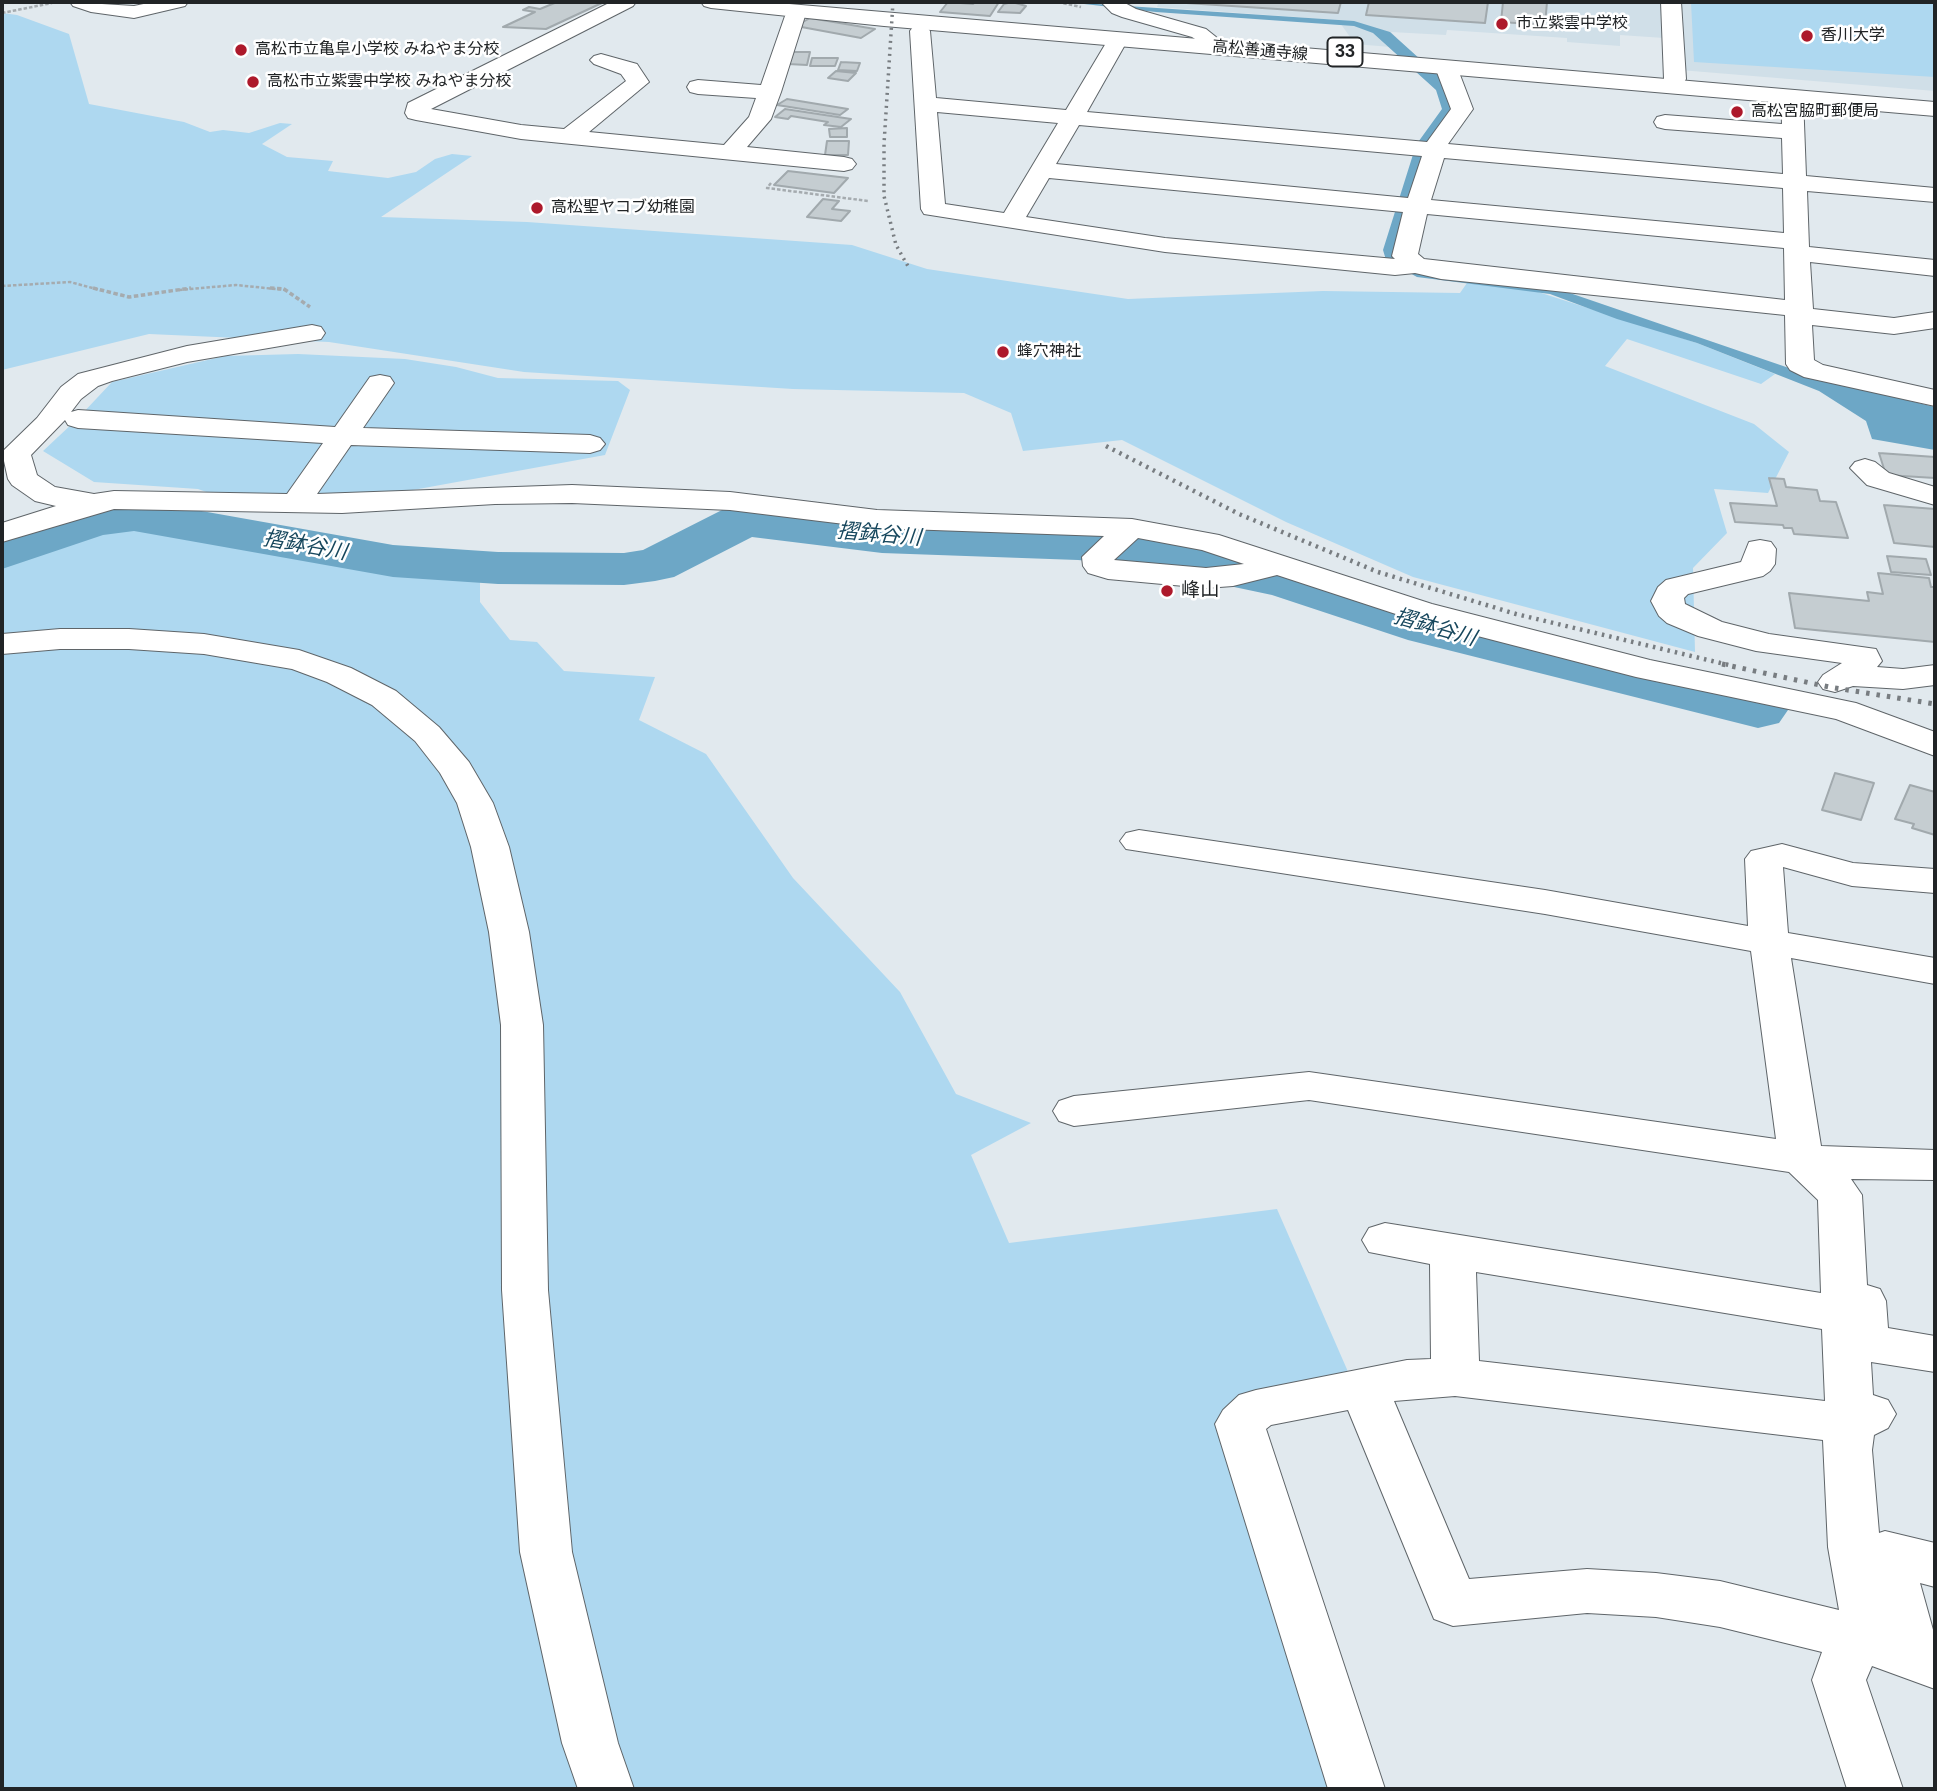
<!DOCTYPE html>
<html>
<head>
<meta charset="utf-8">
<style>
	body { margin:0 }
	#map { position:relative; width:1937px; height:1791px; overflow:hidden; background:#e1e9ee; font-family:Arial,sans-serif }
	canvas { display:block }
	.frame { position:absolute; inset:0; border:4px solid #212426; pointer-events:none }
</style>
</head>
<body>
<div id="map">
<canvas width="1937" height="1791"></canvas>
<div class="frame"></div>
</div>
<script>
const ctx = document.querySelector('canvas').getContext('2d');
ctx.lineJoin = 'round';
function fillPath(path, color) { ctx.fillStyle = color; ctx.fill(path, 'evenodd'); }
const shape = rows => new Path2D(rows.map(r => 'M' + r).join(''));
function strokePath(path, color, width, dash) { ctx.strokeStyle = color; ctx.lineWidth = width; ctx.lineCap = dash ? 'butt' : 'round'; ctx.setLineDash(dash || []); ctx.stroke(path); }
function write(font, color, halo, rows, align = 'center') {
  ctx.font = font + ' Arial,"Noto Sans JP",sans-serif'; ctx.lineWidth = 5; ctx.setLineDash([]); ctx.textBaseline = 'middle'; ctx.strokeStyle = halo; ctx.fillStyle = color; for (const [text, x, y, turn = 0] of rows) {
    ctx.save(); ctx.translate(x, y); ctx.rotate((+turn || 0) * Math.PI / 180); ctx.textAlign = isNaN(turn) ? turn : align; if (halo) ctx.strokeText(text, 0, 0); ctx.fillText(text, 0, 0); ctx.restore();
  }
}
fillPath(shape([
	[1128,2,1663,2,1664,38,1620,35,1620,46,1567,42,1567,38,1447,30,1446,35,1391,32,1397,38,1382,40,1391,47,1355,44,1338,20,1157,7,1158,4],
	[1677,2,1935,2,1935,91,1680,70]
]), '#d0dfe8');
fillPath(shape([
	[1691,2,1935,2,1935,77,1694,62],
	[2,13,17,15,69,34,89,104,184,122,210,132,223,130,249,133,280,123,292,124,262,144,287,157,333,161,328,171,388,178,416,172,435,159,452,154,472,156,381,217,527,222,852,245,927,269,1128,299,1323,291,1460,293,1467,283,1535,291,1697,343,1775,374,1761,384,1627,339,1605,366,1754,424,1789,452,1768,493,1714,489,1727,533,1693,568,1695,652,1413,577,1286,522,1122,440,1023,451,1011,413,964,393,793,389,524,372,329,342,149,334,2,370],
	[298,354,405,359,456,367,498,378,618,381,630,390,605,455,380,496,311,496,360,432,393,380,372,379,336,432,81,415,112,382,225,356],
	[74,422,331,440,290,497,212,494,198,489,94,482,43,451],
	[148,510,417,558,480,578,480,602,510,640,537,642,564,671,655,677,639,720,706,754,793,878,900,992,956,1094,1031,1123,971,1155,1009,1243,1277,1209,1349,1374,1228,1413,1338,1789,2,1789,2,545,36,532,111,513]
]), '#aed8f0');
fillPath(shape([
	[1066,2,1354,21,1390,32,1441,78,1453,109,1396,253,1564,291,1824,380,1935,407,1935,450,1872,439,1866,421,1819,391,1697,343,1617,319,1550,294,1417,277,1386,260,1383,250,1416,145,1442,109,1436,90,1373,33,1354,26,1156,12]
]), '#6da7c6');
fillPath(shape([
	[134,499,393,545,498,552,624,553,643,550,724,509,743,504,882,521,1078,528,1130,533,1305,569,1445,615,1779,697,1788,710,1779,723,1758,728,1408,640,1272,595,1130,565,1078,560,882,553,752,537,674,577,655,581,624,585,498,584,393,577,134,531,103,535,2,569,2,535,74,510,134,499]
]), '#6da7c6');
const building = shape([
	[557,2,604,2,546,29,503,27,535,12,523,10,529,7,540,9,557,2],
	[948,2,973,4,975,2,999,2,990,16,940,12,948,2],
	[1012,2,1026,6,1020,13,998,12,1004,4,1012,2],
	[1171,2,1341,2,1338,13,1171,2],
	[1369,2,1488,2,1485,23,1366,15,1369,2],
	[1503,2,1547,2,1545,25,1501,22,1503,2],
	[810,18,875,29,861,38,796,26,810,18],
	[792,52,810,52,807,65,788,64,792,52],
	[812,58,838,58,835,66,810,66,812,58],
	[841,62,860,63,857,71,838,70,841,62],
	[836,71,856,73,848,81,828,78,836,71],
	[787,99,848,109,840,115,777,105,787,99],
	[785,109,851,119,841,127,824,125,828,122,791,116,788,119,775,117,785,109],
	[847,128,847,137,830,137,829,129,847,128],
	[827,141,849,141,848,155,825,155,827,141],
	[788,171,848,178,834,193,774,185,788,171],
	[823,199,839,201,832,209,850,211,841,221,807,217,823,199],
	[1879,453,1935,457,1935,478,1886,475,1879,453],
	[1769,478,1784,479,1786,487,1817,490,1820,501,1836,502,1848,538,1794,534,1792,528,1784,528,1783,525,1735,522,1730,503,1777,506,1769,478],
	[1884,505,1935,509,1935,547,1894,543,1884,505],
	[1887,556,1926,559,1931,575,1891,572,1887,556],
	[1878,573,1929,578,1931,587,1935,587,1935,642,1795,628,1789,593,1869,601,1867,592,1883,594,1878,573],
	[1835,773,1874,783,1861,820,1822,810,1835,773],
	[1910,785,1935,792,1935,835,1912,828,1914,824,1895,819,1910,785]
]);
fillPath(building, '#c5cdd1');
strokePath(building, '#a1a9ad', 2);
const minor = shape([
	[70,2,134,6,153,2,188,2,185,6,134,18,91,12,73,6,70,2],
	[611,2,636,2,633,6,431,109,521,125,564,129,626,81,621,74,594,64,590,60,594,56,601,54,637,64,649,82,589,132,724,145,749,117,756,98,698,94,690,92,687,87,690,82,698,80,761,85,785,16,788,12,795,10,802,12,805,16,781,92,771,119,747,147,844,157,852,159,856,164,852,169,844,171,521,139,416,120,408,118,405,113,408,103,611,2],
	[1101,2,1123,2,1136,9,1206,29,1216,37,1209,51,1195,51,1192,47,1195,39,1192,37,1122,17,1112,13,1101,2],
	[1661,2,1681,2,1686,79,1683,84,1675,85,1667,84,1664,79,1661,2],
	[920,25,927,27,930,31,936,98,1066,110,1106,43,1109,39,1116,37,1123,39,1126,43,1087,112,1427,142,1451,109,1435,67,1438,62,1446,61,1454,62,1457,67,1473,109,1448,144,1783,174,1782,138,1665,129,1657,127,1654,122,1657,117,1665,115,1782,124,1781,97,1784,92,1792,90,1800,92,1803,97,1806,176,1935,188,1935,202,1807,191,1809,247,1935,260,1935,276,1810,262,1813,309,1894,318,1935,312,1935,328,1894,334,1812,325,1814,360,1823,365,1935,390,1935,406,1804,377,1790,370,1786,364,1785,315,1441,279,1415,273,1395,275,1165,252,924,214,921,209,910,31,913,27,920,25],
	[937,112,1058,123,1004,213,945,204,937,112],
	[1079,125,1422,156,1408,198,1056,164,1079,125],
	[1444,158,1783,188,1784,233,1431,200,1444,158],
	[1049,178,1403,212,1392,256,1395,259,1165,238,1026,217,1049,178],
	[1427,214,1784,248,1785,300,1424,259,1418,254,1427,214],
	[312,325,321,327,325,333,321,339,187,362,112,381,98,386,81,399,71,412,78,410,335,427,370,377,380,375,390,377,394,383,363,428,590,435,600,438,605,444,600,450,590,453,351,445,317,494,572,485,730,492,877,510,1132,519,1219,535,1432,604,1650,660,1856,703,1935,732,1935,756,1836,719,1636,677,1408,618,1277,575,1233,586,1206,588,1108,579,1088,573,1083,566,1082,557,1104,536,877,528,730,510,572,503,495,504,342,513,114,509,2,542,2,523,56,506,35,501,12,485,8,479,2,452,37,418,61,387,78,374,187,346,312,325],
	[65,420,68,425,78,428,323,443,287,494,114,491,94,494,55,487,37,475,31,455,65,420],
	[1138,538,1202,550,1244,564,1206,568,1114,560,1138,538],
	[1865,459,1875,462,1889,473,1935,487,1935,505,1867,485,1850,468,1855,462,1865,459],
	[1760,540,1771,542,1776,549,1775,564,1770,571,1763,576,1688,594,1684,598,1685,604,1722,622,1769,634,1876,649,1882,661,1877,667,1903,669,1935,665,1935,685,1903,689,1853,686,1835,692,1823,689,1818,682,1823,675,1842,663,1756,651,1698,636,1667,623,1659,616,1651,601,1658,587,1666,580,1741,562,1749,542,1760,540],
	[60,629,129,629,204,634,299,650,351,668,396,691,439,727,469,762,493,803,509,847,529,932,543,1025,548,1290,572,1552,618,1743,634,1789,578,1789,562,1743,520,1552,502,1290,501,1025,489,932,471,847,457,803,440,773,415,741,372,705,327,682,292,669,204,654,129,649,60,649,2,654,2,634,60,629],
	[1139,830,1545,890,1748,926,1745,859,1751,851,1782,844,1853,863,1935,869,1935,893,1852,886,1783,867,1788,933,1935,958,1935,984,1791,958,1821,1146,1935,1150,1935,1180,1851,1179,1862,1195,1867,1285,1880,1289,1886,1301,1888,1328,1935,1336,1935,1372,1871,1362,1873,1395,1888,1400,1896,1414,1888,1428,1874,1435,1872,1450,1879,1533,1885,1531,1935,1543,1935,1587,1920,1583,1935,1637,1935,1689,1872,1666,1866,1680,1903,1789,1847,1789,1812,1680,1822,1652,1720,1627,1656,1617,1587,1613,1453,1626,1434,1619,1348,1410,1271,1425,1266,1429,1385,1789,1328,1789,1215,1424,1223,1410,1239,1395,1256,1390,1407,1360,1431,1359,1430,1264,1369,1252,1362,1240,1369,1228,1385,1223,1821,1293,1818,1200,1789,1172,1309,1100,1074,1126,1059,1121,1053,1111,1059,1101,1074,1096,1309,1072,1776,1139,1751,951,1545,914,1126,849,1120,841,1126,833,1139,830],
	[1476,1272,1822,1329,1825,1401,1479,1361,1476,1272],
	[1455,1396,1823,1440,1828,1547,1839,1610,1720,1581,1656,1573,1587,1569,1469,1579,1394,1401,1455,1396]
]);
const major = shape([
	[701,2,766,2,1935,102,1935,116,884,26,711,8,704,6,701,2]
]);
strokePath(minor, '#5f6569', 2);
strokePath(major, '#5f6569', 2);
strokePath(shape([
	[1058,2,1081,7],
	[2,13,52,3],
	[771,183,767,188,868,201],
	[2,286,70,282,100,290],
	[179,290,236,285,285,290]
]), '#a5abaf', 2.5, [3.5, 2]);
strokePath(shape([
	[93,288,129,297,191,288],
	[270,288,284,289,310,307]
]), '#a5abaf', 3.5, [4.5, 2.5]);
fillPath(minor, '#fff');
fillPath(major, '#fff');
strokePath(shape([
	[893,2,884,144,884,196,896,245,909,268]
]), '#787d81', 3.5, [2, 4.5]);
strokePath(shape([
	[1106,446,1239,514,1378,572,1516,614,1729,665]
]), '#787d81', 4.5, [2.5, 5]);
strokePath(shape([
	[1722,664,1829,687,1935,704]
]), '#787d81', 5, [3.5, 7]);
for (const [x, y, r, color] of [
	[1502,24,7,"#ad192b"],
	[1807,36,7,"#ad192b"],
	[241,50,7,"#ad192b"],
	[253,82,7,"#ad192b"],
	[1737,112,7,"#ad192b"],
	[537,208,7,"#ad192b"],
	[1003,352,7,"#ad192b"],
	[1167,591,7,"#ad192b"]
]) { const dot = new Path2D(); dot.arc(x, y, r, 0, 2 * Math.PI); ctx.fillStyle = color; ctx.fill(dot); strokePath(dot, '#fff', 2.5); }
write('16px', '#212426', '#fff', [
	["市立紫雲中学校",1516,24],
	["香川大学",1821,36],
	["高松市立亀阜小学校 みねやま分校",255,50],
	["高松市立紫雲中学校 みねやま分校",267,82],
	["高松宮脇町郵便局",1751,112],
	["高松聖ヤコブ幼稚園",551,208],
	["蜂穴神社",1017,352]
], 'left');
write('16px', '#212426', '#fff', [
	["高松善通寺線",1260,51,5]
]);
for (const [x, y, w] of [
	[1345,52,35]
]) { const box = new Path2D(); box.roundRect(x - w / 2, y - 14.5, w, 29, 5); ctx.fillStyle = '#fff'; ctx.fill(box); strokePath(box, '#212426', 2); }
write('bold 18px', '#212426', null, [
	["33",1345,52]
]);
write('19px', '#212426', '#fff', [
	["峰山",1181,591]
], 'left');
write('italic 21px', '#17475d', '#fff', [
	["摺鉢谷川",879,535,5],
	["摺鉢谷川",305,546,10],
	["摺鉢谷川",1435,628,16]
]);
</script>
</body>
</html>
